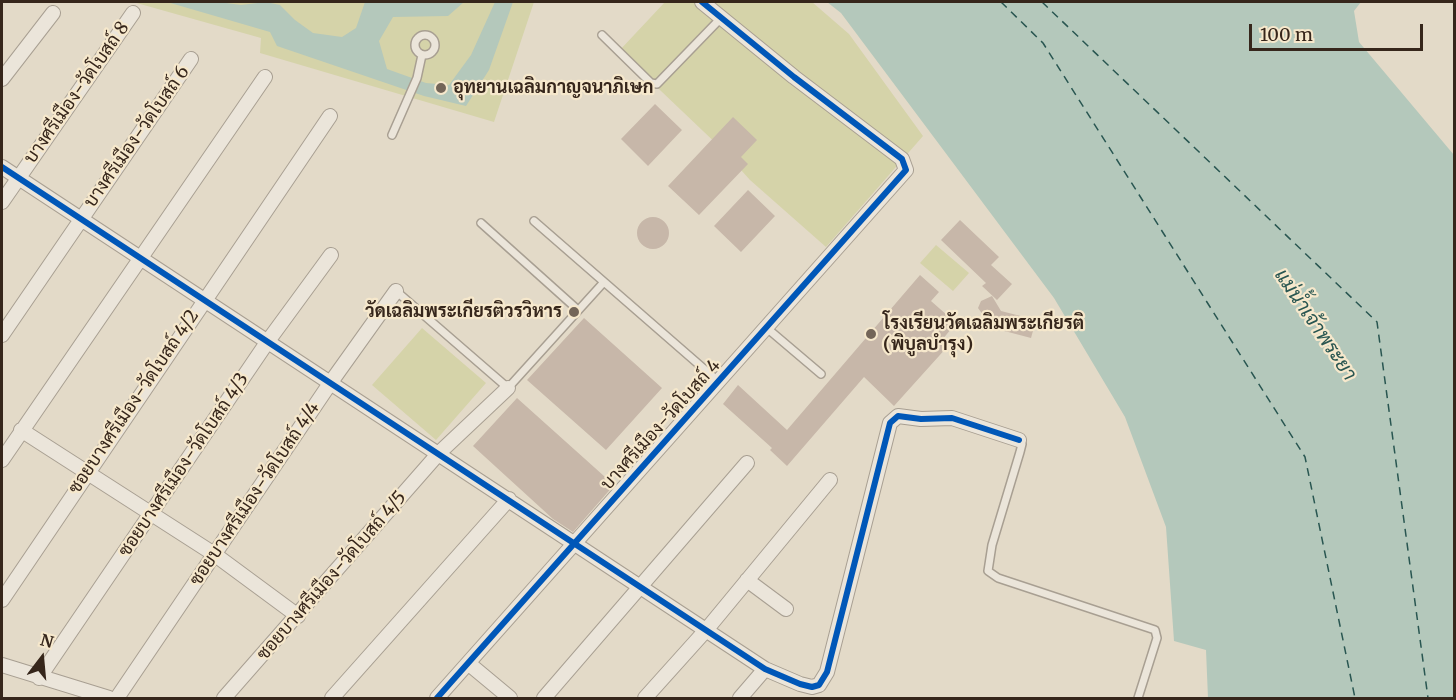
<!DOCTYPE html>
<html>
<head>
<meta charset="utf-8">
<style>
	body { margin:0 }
	#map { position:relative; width:1456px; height:700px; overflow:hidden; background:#e3dac8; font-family:Merriweather,serif }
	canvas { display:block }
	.frame { position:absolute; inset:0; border:3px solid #36261b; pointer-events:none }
	.north { position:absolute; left:12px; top:628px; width:60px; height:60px; -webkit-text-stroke:4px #f6e8cc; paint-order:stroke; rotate:16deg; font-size:16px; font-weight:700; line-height:24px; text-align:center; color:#36261b }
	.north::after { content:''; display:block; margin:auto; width:21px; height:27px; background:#36261b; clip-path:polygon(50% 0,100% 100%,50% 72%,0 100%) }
	.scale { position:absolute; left:1249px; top:24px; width:174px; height:27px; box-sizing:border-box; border:3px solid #36261b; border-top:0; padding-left:8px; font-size:18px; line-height:21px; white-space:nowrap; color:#36261b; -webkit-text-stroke:4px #f6e8cc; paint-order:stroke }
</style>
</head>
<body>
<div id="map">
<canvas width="1456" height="700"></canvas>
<div class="frame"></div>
<div class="north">N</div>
<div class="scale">100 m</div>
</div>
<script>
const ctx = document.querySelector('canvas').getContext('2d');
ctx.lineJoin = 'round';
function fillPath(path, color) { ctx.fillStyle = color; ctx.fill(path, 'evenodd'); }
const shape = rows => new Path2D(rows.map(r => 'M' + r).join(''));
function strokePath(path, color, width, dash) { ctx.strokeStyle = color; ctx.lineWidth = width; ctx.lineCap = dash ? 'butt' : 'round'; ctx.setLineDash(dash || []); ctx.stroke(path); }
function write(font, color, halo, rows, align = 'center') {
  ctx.font = font + ' Merriweather,Sarabun,serif'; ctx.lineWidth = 4.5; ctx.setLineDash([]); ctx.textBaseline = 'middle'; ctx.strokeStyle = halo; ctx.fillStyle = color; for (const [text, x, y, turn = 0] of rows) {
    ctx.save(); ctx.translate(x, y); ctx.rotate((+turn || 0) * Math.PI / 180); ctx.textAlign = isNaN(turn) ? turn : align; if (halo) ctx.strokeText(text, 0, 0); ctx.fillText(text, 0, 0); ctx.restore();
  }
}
fillPath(shape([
	[133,2,534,2,494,122,260,53,261,38],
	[665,2,812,2,849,34,923,136,826,247,750,180,724,151,619,51],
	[936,245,969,273,953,291,920,263],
	[422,328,486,383,436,440,372,385]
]), '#d5d3a9');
fillPath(shape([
	[167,2,219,2,241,5,266,2,280,5,295,20,313,33,342,37,356,28,365,2,464,2,448,16,393,17,379,41,387,69,426,83,449,85,471,55,495,2,513,2,489,70,466,106,424,96,277,46,270,32],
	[827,2,1361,2,1354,11,1359,42,1454,155,1454,698,1208,698,1206,650,1174,641,1166,527,1125,417,1054,298,841,13]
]), '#b4c8bb');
strokePath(shape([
	[1001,2,1043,43,1305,457,1355,698],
	[1042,2,1377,322,1428,698]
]), '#295651', 1.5, [8, 6]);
fillPath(shape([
	[655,104,682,130,648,166,621,139],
	[733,117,757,140,741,157,748,164,699,215,668,186],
	[748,190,775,216,741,252,714,226],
	'637 233a16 16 0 1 1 32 0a16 16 0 1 1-32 0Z',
	[960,220,999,257,991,265,1012,284,997,300,982,286,986,283,941,240],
	[920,275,939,292,931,301,956,323,942,340,948,346,894,406,864,377,787,466,770,450,772,448,723,404,738,385,787,430],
	[992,296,1001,311,1036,320,1031,338,993,328,996,318,983,315,978,308,981,301],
	[584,318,662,388,606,450,527,380],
	[517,398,614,485,573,532,553,519,473,446]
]), '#c7b7a9');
const lane = shape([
	'415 45a10 10 0 1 1 20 0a10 10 0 1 1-20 0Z',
	[602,35,651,83,657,84,721,18],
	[392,135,417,78,422,55],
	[534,221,719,382],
	[481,223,578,310],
	[396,291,508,388,604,282],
	[768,329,821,374],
	[1019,440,1022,444,1020,452,992,545,988,571,998,578,1155,630,1157,638,1138,698]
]);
const street = shape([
	[2,79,53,13],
	[2,167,765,669,800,684,812,687,819,685,827,672,890,423,898,416,921,419,952,418,1019,440],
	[2,202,133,13],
	[2,335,191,59],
	[21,430,214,554,298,616],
	[2,460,265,77],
	[747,580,786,609],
	[2,600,330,116],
	[468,663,510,698],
	[2,665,109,698],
	[39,678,268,341,331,255],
	[117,698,331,382,396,291],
	[224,698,439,453,508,388],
	[332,698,509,499],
	[437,698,906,170,902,159,794,77,702,2],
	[544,698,747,463],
	[645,698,707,629,830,480],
	[740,698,765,669]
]);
strokePath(lane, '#a89f92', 10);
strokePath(street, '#a89f92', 16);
strokePath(lane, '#ebe5da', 7);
strokePath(street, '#ebe5da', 14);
strokePath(shape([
	[2,167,765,669,800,684,812,687,819,685,827,672,890,423,898,416,921,419,952,418,1019,440],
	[437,698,906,170,902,159,794,77,702,2]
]), '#0057b8', 6);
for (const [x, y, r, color] of [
	[441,88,6,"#736558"],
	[574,312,6,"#736558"],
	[871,334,6,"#736558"]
]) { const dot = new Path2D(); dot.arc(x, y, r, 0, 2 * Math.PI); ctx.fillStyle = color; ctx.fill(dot); strokePath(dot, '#f6e8cc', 2); }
write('bold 18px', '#36261b', '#f6e8cc', [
	["อุทยานเฉลิมกาญจนาภิเษก",453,88],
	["วัดเฉลิมพระเกียรติวรวิหาร",562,312,"right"],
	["โรงเรียนวัดเฉลิมพระเกียรติ",883,324],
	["(พิบูลบำรุง)",883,345]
], 'left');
write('18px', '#36261b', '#f6e8cc', [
	["บางศรีเมือง-วัดโบสถ์ 8",77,93,-55],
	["บางศรีเมือง-วัดโบสถ์ 6",137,137,-55],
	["ซอยบางศรีเมือง-วัดโบสถ์ 4/2",134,402,-56],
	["บางศรีเมือง-วัดโบสถ์ 4",661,425,-48],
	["ซอยบางศรีเมือง-วัดโบสถ์ 4/3",184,465,-56],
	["ซอยบางศรีเมือง-วัดโบสถ์ 4/4",255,494,-56],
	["ซอยบางศรีเมือง-วัดโบสถ์ 4/5",332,576,-49]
]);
write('italic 20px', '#295651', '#f6e8cc', [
	["แม่น้ำเจ้าพระยา",1315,325,56]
]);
</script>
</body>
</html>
